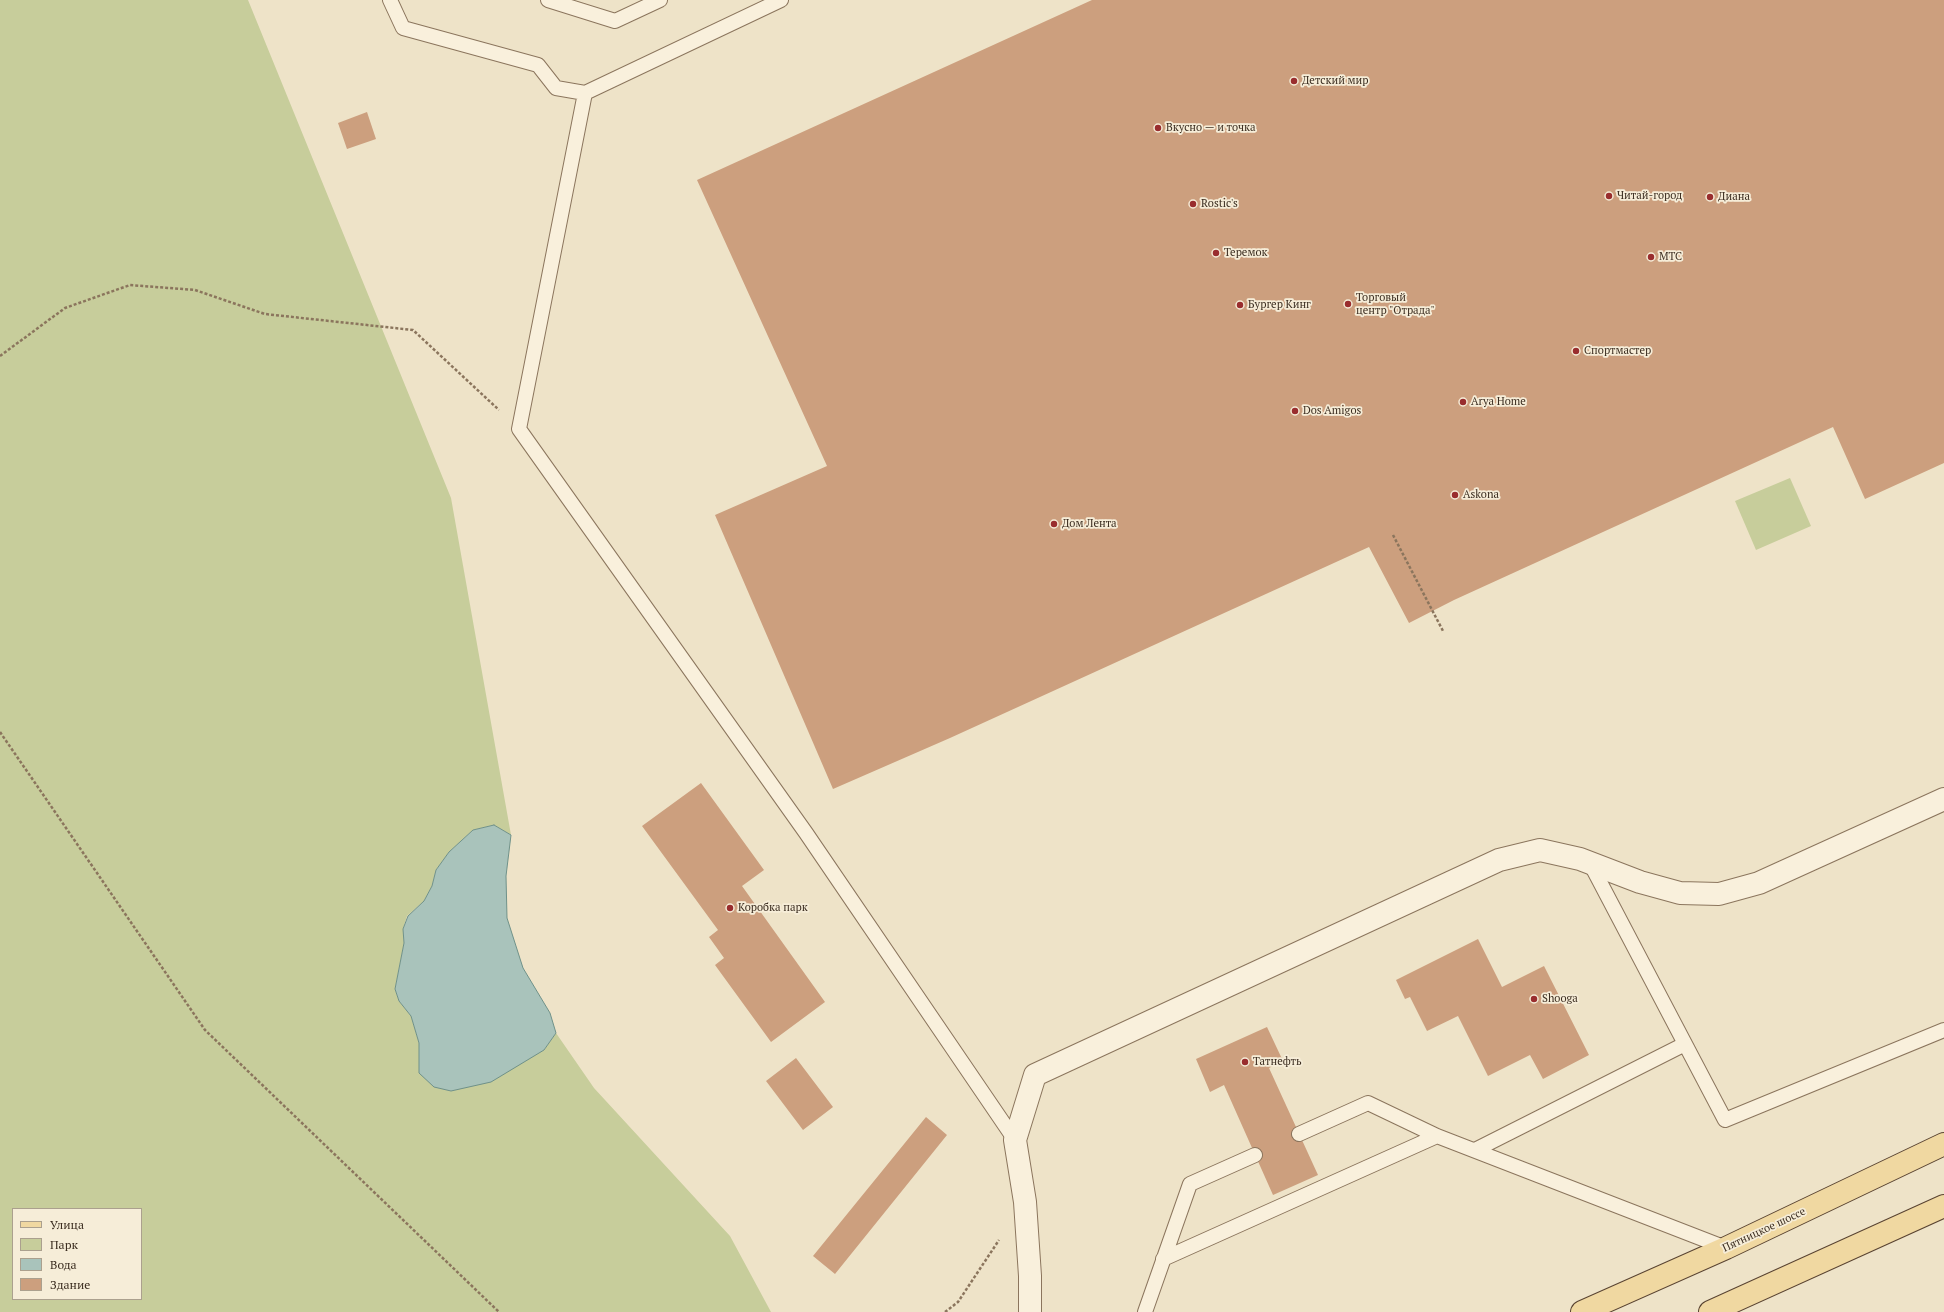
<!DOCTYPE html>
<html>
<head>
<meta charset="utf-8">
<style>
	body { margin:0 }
	#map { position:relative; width:1944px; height:1312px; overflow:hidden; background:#eee3c8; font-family:"PT Serif",serif }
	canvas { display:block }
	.legend { position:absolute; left:12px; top:1208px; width:130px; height:92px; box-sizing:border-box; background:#f6edd8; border:1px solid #aba08e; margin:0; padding:5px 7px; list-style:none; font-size:12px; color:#3b2d20 }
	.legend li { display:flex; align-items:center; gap:8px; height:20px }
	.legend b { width:20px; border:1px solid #aba08e }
</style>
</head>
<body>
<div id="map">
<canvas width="1944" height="1312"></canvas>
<ul class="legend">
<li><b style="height:5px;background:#f0d8a1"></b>Улица</li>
<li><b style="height:11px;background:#c7cd9b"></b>Парк</li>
<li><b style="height:11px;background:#a9c3bb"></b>Вода</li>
<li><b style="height:11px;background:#cc9f7e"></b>Здание</li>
</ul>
</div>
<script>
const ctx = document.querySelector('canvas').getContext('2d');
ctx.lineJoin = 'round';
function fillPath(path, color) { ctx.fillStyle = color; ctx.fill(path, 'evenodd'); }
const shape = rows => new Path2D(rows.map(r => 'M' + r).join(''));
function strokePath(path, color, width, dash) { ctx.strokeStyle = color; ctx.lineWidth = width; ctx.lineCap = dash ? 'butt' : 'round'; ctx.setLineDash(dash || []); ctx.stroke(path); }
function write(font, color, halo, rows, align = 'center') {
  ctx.font = font + ' "PT Serif",serif'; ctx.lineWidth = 3.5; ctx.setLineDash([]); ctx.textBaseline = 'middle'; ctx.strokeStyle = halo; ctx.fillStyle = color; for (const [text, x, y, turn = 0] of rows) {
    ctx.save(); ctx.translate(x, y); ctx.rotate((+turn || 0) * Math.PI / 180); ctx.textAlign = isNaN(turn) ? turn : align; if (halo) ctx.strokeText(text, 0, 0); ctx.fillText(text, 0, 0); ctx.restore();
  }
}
fillPath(shape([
	[0,0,248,0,451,498,511,835,494,825,473,830,449,852,436,870,432,886,424,901,407,916,403,929,404,943,395,989,399,1001,411,1016,419,1043,419,1073,544,1050,556,1033,594,1088,730,1236,771,1312,0,1312],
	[13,1209,141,1209,141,1299,13,1299],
	[1790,478,1811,526,1756,550,1735,501]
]), '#c7cd9b');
const water = shape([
	[494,825,511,835,506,876,507,918,523,968,550,1013,556,1033,544,1050,491,1082,451,1091,434,1087,419,1073,419,1043,411,1016,399,1001,395,989,404,943,403,929,408,916,424,901,432,886,436,870,449,852,473,830,494,825]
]);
fillPath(water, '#a9c3bb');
strokePath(water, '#6f9189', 1);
fillPath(shape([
	[1092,0,1944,0,1944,463,1865,499,1833,427,1454,600,1409,623,1369,547,950,738,833,789,715,515,827,466,697,180],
	[367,112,376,139,347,149,338,123],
	[701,783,764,870,742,886,825,1002,771,1042,715,965,724,958,709,937,718,930,642,826],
	[1478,939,1502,987,1544,966,1589,1055,1543,1079,1530,1055,1488,1076,1458,1016,1427,1031,1410,997,1405,999,1396,980],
	[1267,1027,1283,1061,1269,1068,1318,1175,1273,1195,1224,1085,1210,1092,1196,1059],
	[796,1058,833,1107,803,1130,766,1081],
	[926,1117,947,1135,835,1274,813,1256]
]), '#cc9f7e');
const service = shape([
	[390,0,403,28,538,65,556,88,585,93],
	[548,0,615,21,660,0],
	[781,0,585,93,519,429,806,833,1015,1140],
	[1590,863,1725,1120,1944,1030],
	[1299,1134,1368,1103,1437,1136,1726,1248],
	[1475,1150,1685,1044],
	[1163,1259,1437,1136],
	[1145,1312,1190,1184,1255,1155]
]);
const minor = shape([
	[1030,1312,1030,1276,1025,1202,1015,1140,1035,1075,1499,860,1540,850,1580,859,1640,882,1680,893,1719,894,1759,883,1944,799]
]);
const primary = shape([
	[1582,1312,1726,1248,1944,1144],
	[1710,1312,1944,1206]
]);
strokePath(service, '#8b755d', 16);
strokePath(minor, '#8b755d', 24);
strokePath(primary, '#594331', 24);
strokePath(shape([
	[0,356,65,308,130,285,195,290,265,314,413,330,499,410],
	[1393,535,1443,631],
	[0,732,205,1030,499,1312],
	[945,1312,958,1302,999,1240]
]), '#8b755d', 2.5, [3, 2]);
strokePath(service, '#f9f0dc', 14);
strokePath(minor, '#f9f0dc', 22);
strokePath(primary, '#f0d8a1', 22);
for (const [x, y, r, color] of [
	[1294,81,4,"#992d2e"],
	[1158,128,4,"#992d2e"],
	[1609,196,4,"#992d2e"],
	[1710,197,4,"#992d2e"],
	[1193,204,4,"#992d2e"],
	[1216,253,4,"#992d2e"],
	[1651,257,4,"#992d2e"],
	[1348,304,4,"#992d2e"],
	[1240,305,4,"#992d2e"],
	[1576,351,4,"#992d2e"],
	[1463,402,4,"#992d2e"],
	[1295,411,4,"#992d2e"],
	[1455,495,4,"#992d2e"],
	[1054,524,4,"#992d2e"],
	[730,908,4,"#992d2e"],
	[1534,999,4,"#992d2e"],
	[1245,1062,4,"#992d2e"]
]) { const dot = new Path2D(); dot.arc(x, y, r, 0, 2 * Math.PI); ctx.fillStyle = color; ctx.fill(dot); strokePath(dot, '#f6edd8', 1.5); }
write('11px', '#3b2d20', '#f6edd8', [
	["Детский мир",1302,81],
	["Вкусно — и точка",1166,128],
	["Читай-город",1617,196],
	["Диана",1718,197],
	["Rostic's",1201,204],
	["Теремок",1224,253],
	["МТС",1659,257],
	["Торговый",1356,298],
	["центр \"Отрада\"",1356,311],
	["Бургер Кинг",1248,305],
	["Спортмастер",1584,351],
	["Arya Home",1471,402],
	["Dos Amigos",1303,411],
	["Askona",1463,495],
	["Дом Лента",1062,524],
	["Коробка парк",738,908],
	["Shooga",1542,999],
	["Татнефть",1253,1062]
], 'left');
write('11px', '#3b2d20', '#f6edd8', [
	["Пятницкое шоссе",1764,1230,-25]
]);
</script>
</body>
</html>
